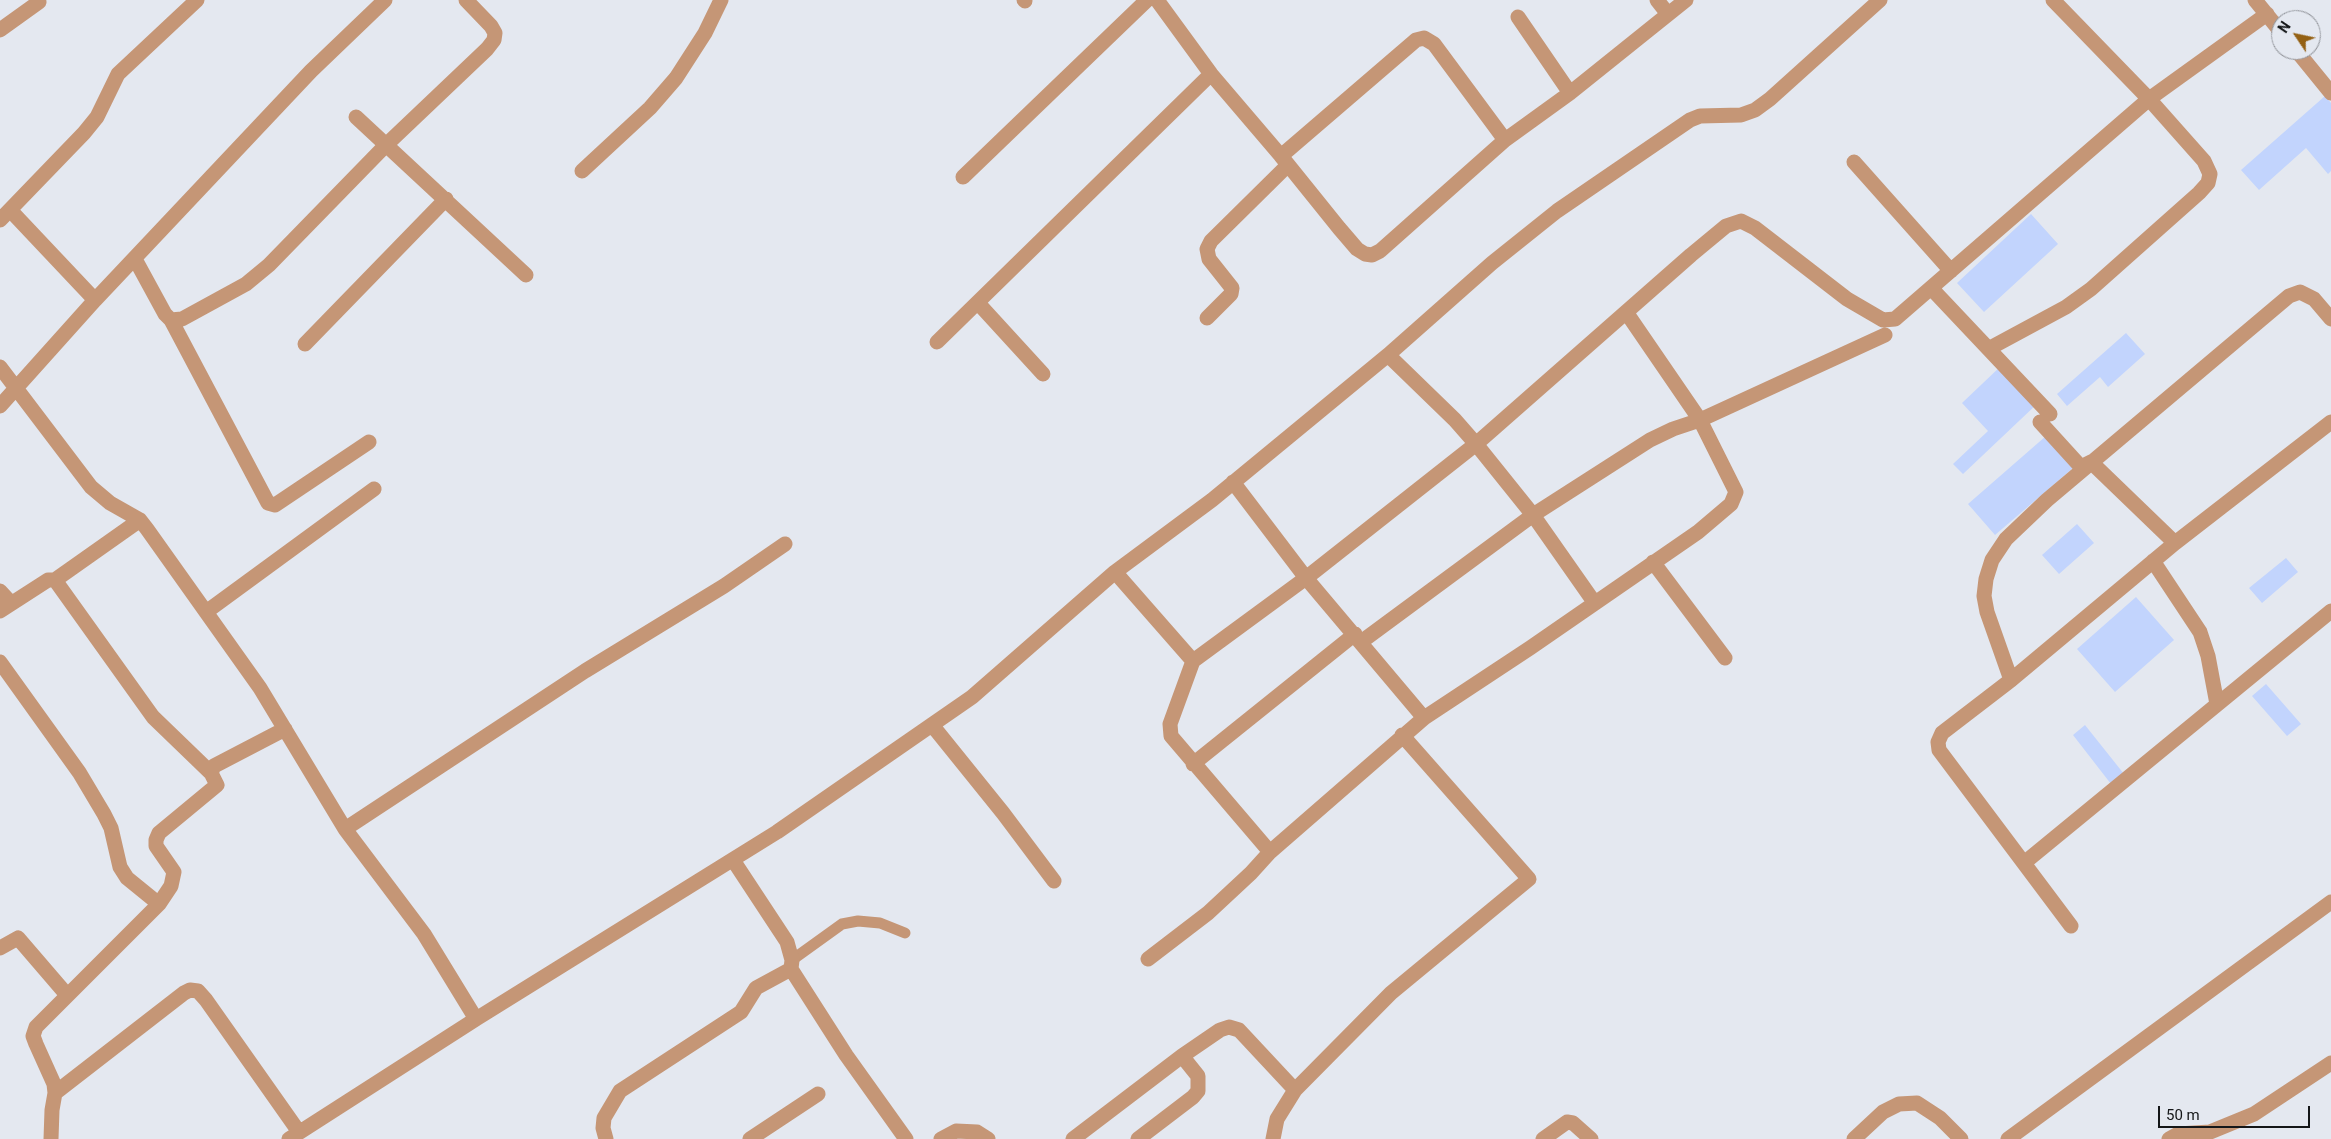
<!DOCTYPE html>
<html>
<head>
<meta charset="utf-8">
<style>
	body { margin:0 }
	#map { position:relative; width:2331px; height:1139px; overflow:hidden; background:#e4e8f0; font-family:Roboto,sans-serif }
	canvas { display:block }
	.north { position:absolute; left:2271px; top:10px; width:50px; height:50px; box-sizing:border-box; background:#e4e8f0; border:1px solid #91949a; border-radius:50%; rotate:304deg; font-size:14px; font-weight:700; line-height:20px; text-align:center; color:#141618 }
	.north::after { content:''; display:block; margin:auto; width:18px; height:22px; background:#946114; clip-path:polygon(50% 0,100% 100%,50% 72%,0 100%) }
	.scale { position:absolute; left:2158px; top:1106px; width:152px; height:22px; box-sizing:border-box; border:2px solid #141618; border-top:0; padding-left:6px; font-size:15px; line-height:18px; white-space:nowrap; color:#141618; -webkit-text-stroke:4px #e4e8f0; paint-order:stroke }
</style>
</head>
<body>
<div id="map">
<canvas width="2331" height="1139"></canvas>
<div class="north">N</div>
<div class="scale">50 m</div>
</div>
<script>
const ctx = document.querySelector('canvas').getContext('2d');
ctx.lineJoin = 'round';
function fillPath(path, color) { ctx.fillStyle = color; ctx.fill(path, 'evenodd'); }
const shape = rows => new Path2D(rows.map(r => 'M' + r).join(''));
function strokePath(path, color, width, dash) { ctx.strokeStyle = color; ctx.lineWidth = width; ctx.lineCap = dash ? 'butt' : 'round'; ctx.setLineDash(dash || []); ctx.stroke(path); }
fillPath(shape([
	[2325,96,2331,103,2331,171,2328,174,2306,148,2259,190,2241,170],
	[2031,214,2058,244,1984,312,1957,283],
	[2126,333,2145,354,2108,387,2100,377,2067,406,2057,394],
	[2002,365,2038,403,1963,474,1953,464,1988,431,1962,403],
	[2046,436,2073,468,1995,535,1968,504],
	[2077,524,2094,543,2059,574,2042,555],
	[2286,558,2298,572,2262,603,2249,588],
	[2136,597,2174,640,2115,692,2077,649],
	[2266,684,2301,724,2287,736,2252,696],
	[2085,725,2124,774,2111,784,2073,735]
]), '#c2d4fd');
strokePath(shape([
	[792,960,842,924,858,921,880,923,905,933]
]), '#c59676', 11);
strokePath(shape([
	[1024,0,1025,1],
	[1157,0,1211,74,1281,156,1339,228,1357,249,1365,254,1372,255,1380,251,1505,140,1570,93,1686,0],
	[1657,0,1668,14],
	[2053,0,2149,99,2267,14],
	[2255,0,2281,32],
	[1518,17,1570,93],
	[0,30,39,2],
	[2296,50,2331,93],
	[356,117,526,275],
	[1281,156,1416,40,1424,38,1434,44,1505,140],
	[1854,162,1951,271],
	[582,171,650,108,676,78,705,33,721,0],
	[963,177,1147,0],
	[11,211,95,300],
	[0,220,84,133,97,117,118,74,197,0],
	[135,259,165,314,171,320,182,319,246,284,269,265,386,145,487,49,494,40,495,33,491,26,466,0],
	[1931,288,2050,414],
	[978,303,1043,374],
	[1207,318,1231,294,1232,288,1209,259,1207,249,1211,241,1288,165],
	[171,320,268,503,275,505,369,442],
	[937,342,1211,74],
	[305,344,446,199],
	[1388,355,1492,263,1557,211,1690,120,1700,116,1741,115,1755,110,1770,99,1880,0],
	[0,367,91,487,110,503,140,520,147,529,260,688,345,829,424,934,476,1019,289,1139],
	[0,406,95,300,311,71,385,0],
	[2040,422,2081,467,2091,462,2175,543],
	[2153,561,2200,632,2208,656,2217,704],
	[1653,562,1725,658],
	[1115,572,1193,661,1170,724,1171,736,1270,852,1424,718,1306,578,1233,482],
	[55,580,140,520],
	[0,591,11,603],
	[0,611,48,580,55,580,153,717,211,773,217,785,159,833,156,840,156,846,174,872,171,886,159,904,36,1027,33,1036,36,1044,54,1084,55,1093,52,1110,51,1139],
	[206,612,374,489],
	[1361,642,1533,515,1650,440,1673,429,1700,420,1885,335],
	[1193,661,1306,578,1476,444,1533,515,1594,602],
	[0,662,79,772,104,814,111,828,120,867,127,878,159,904],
	[2011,680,1987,612,1984,596,1986,579,1992,560,2006,539,2047,500,2289,296,2300,292,2314,299,2331,319],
	[1424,718,1530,648,1698,532,1731,504,1736,492,1700,420,1626,312],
	[932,725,1003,813,1054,881],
	[1193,764,1355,634],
	[211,773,214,766,285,729],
	[345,829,585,671,724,586,785,544],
	[733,860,787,942,792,960,791,969,846,1055,906,1139],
	[2024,863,2331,611],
	[2071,926,1939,750,1938,742,1942,733,2011,680,2175,543,2331,422],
	[0,948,18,938,67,995],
	[1148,959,1208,913,1251,873,1270,852],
	[476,1019,777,832,972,697,1115,572,1212,500,1388,355,1455,420,1476,444,1691,255,1726,226,1741,221,1755,228,1847,299,1883,320,1895,319,2149,99,2204,161,2210,174,2208,183,2199,193,2091,289,2066,307,1990,348],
	[55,1093,184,993,190,990,198,991,206,1000,299,1132],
	[606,1139,603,1128,604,1118,620,1091,741,1012,756,988,791,969],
	[750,1139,818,1094],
	[941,1139,956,1131,977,1132,988,1139],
	[1073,1139,1182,1056,1220,1030,1229,1027,1239,1030,1295,1090],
	[1138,1139,1193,1097,1198,1091,1198,1076,1182,1056],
	[1273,1139,1277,1119,1295,1090,1391,993,1529,879,1402,735],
	[1543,1139,1567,1122,1573,1123,1591,1139],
	[1854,1139,1883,1112,1899,1104,1917,1103,1940,1118,1961,1139],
	[2008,1139,2331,902],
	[2169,1139,2178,1134,2210,1132,2254,1114,2331,1063]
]), '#c59676', 15);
</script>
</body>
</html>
